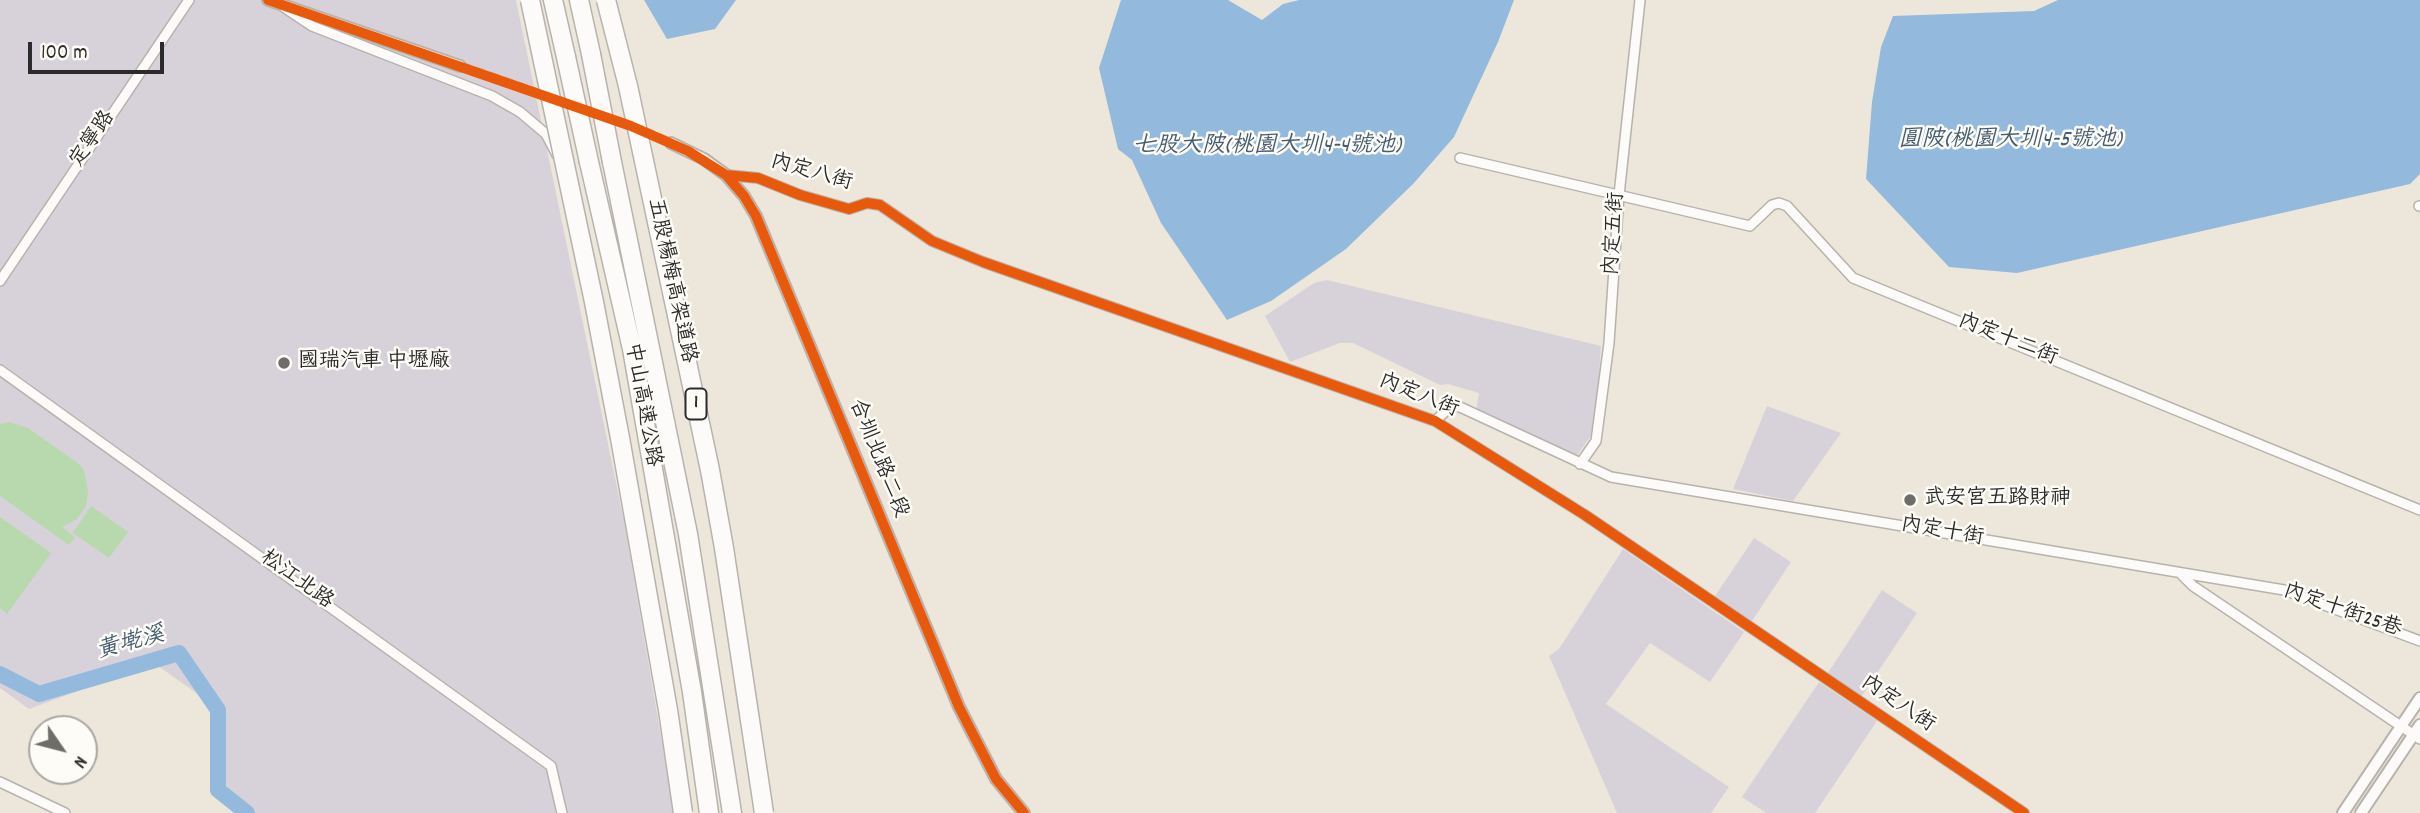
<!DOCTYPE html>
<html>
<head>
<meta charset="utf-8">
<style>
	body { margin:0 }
	#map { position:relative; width:2420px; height:813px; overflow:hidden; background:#ede7db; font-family:Dekko,sans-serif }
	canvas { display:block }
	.north { position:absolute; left:28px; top:715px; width:70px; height:70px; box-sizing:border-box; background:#fdfcf7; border:2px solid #a9a8a5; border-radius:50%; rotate:125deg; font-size:19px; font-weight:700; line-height:28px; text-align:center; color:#2b2b2b }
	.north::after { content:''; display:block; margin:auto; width:24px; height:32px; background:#6f6d69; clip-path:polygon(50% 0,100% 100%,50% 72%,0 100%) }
	.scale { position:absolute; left:28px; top:42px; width:136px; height:32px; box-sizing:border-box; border:4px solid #2b2b2b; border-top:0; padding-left:9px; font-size:21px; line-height:24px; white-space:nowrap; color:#2b2b2b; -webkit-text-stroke:5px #fdfcf7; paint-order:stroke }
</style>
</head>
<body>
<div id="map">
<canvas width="2420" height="813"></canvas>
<div class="north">N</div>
<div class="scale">100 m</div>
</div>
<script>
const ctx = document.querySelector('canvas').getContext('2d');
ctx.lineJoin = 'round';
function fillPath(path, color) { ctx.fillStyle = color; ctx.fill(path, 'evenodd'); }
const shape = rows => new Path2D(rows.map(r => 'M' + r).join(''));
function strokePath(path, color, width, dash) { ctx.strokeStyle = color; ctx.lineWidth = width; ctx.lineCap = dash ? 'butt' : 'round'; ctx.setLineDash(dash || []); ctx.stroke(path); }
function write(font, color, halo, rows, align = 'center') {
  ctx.font = font + ' Dekko,"LXGW WenKai TC",sans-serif'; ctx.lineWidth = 5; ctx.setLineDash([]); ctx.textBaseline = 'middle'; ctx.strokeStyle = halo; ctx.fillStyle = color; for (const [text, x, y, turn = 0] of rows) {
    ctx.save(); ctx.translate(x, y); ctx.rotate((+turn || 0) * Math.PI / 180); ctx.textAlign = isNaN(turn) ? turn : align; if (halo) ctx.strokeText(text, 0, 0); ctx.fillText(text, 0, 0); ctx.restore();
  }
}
fillPath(shape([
	[0,0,516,0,625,526,674,813,238,813,227,804,223,712,154,663,29,709,0,688],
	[1327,280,1601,346,1595,430,1578,454,1572,457,1476,411,1479,393,1448,384,1440,385,1353,343,1340,343,1290,362,1265,316,1314,283],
	[1767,406,1841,433,1793,501,1733,489],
	[1754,538,1791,562,1748,627,1711,602],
	[1623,549,1744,632,1710,682,1650,643,1606,704,1729,787,1711,813,1617,813,1549,656,1559,649],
	[1882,590,1917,613,1860,699,1826,676],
	[1819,682,1877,721,1815,813,1766,813,1742,797]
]), '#d7d2da');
fillPath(shape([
	[9,422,28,428,79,464,84,470,88,491,86,506,77,519,62,527,75,537,69,545,0,496,0,424],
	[91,506,128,532,109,558,73,533],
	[0,517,51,553,7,614,0,608]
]), '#b7d9ad');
fillPath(shape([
	[644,0,736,0,715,29,667,39],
	[1121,0,1228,0,1262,20,1283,4,1299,0,1514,0,1498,42,1454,137,1414,183,1346,249,1271,301,1227,320,1161,223,1132,160,1118,149,1099,68],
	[2058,0,2420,0,2420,174,2410,184,2017,273,1949,267,1866,179,1872,102,1881,47,1893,16,2034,11]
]), '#93badc');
strokePath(shape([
	[0,674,39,694,179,653,218,710,218,790,247,813]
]), '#93badc', 16);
strokePath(shape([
	[460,66,631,126,671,143]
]), '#c6c1b8', 10, [10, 5]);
const minor = shape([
	[285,8,312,26,492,96,520,112,546,134,557,155],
	[1460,158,1750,226,1772,205,1779,203,1787,206,1853,278,2420,510],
	[726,175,758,178,800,195,849,209,867,203,880,205,932,241,983,262,1435,421,1585,515,2024,813],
	[2419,206,2420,206],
	[0,281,189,0],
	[0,370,551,766,562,813],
	[1435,421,1447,410,1454,406,1460,407,1611,477,2284,590,2420,641],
	[1580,464,1596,441,1609,343,1619,195,1640,0],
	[2182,575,2193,586,2420,739],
	[0,782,65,813]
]);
const tertiary = shape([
	[268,0,460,66],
	[671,143,704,159,726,175,744,196,756,216,959,707,996,779,1024,813],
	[2343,813,2420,698],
	[2361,813,2420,725]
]);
const motorway = shape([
	[553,0,566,57],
	[579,0,591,54],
	[589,162,632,349,692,692,709,813],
	[612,162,688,534,732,813]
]);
strokePath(minor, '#b7b3ac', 12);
strokePath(tertiary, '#b7b3ac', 14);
strokePath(motorway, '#b7b3ac', 21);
strokePath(minor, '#fcfbfa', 9);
strokePath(tertiary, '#fcfbfa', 10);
strokePath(motorway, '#fcfbfa', 18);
const motorwayBridge = shape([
	[530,0,594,302,620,438,668,710,683,813],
	[606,0,628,86,710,470,724,548,764,813],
	[591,54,612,162],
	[566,57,589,162]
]);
strokePath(motorwayBridge, '#b7b3ac', 21, []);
strokePath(motorwayBridge, '#fcfbfa', 18);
strokePath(shape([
	[268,0,631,126,688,151,726,175,744,196,756,216,959,707,996,779,1024,813],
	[726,175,758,178,800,195,849,209,867,203,880,205,932,241,983,262,1435,421,1585,515,2024,813]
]), '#e8590c', 10);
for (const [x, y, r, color] of [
	[284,363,7,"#6f6d69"],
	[1910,500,7,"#6f6d69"]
]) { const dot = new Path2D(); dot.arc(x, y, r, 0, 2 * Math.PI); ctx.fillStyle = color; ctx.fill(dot); strokePath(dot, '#fdfcf7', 2.5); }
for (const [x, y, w] of [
	[696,404,21]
]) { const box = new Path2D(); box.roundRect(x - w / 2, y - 15.5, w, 31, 5); ctx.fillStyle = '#fdfcf7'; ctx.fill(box); strokePath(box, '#2b2b2b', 2); }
write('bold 19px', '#2b2b2b', null, [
	["1",696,404]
]);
write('21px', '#2b2b2b', '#fdfcf7', [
	["定寧路",94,140,-56],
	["內定八街",811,174,16],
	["內定五街",1616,234,-86],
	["五股楊梅高架道路",670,281,78],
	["內定十二街",2007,341,22],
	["內定八街",1418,397,22],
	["中山高速公路",641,405,80],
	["合圳北路二段",877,459,68],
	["內定十街",1942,533,10],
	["松江北路",296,581,36],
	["內定十街25巷",2342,612,19],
	["內定八街",1897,705,34]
]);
write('21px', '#2b2b2b', '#fdfcf7', [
	["國瑞汽車 中壢廠",298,363],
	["武安宮五路財神",1924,500]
], 'left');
write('italic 23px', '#455c72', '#fdfcf7', [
	["圓陂(桃園大圳4-5號池)",2010,142],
	["七股大陂(桃園大圳4-4號池)",1267,148],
	["黃墘溪",131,645,-15]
]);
</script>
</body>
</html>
